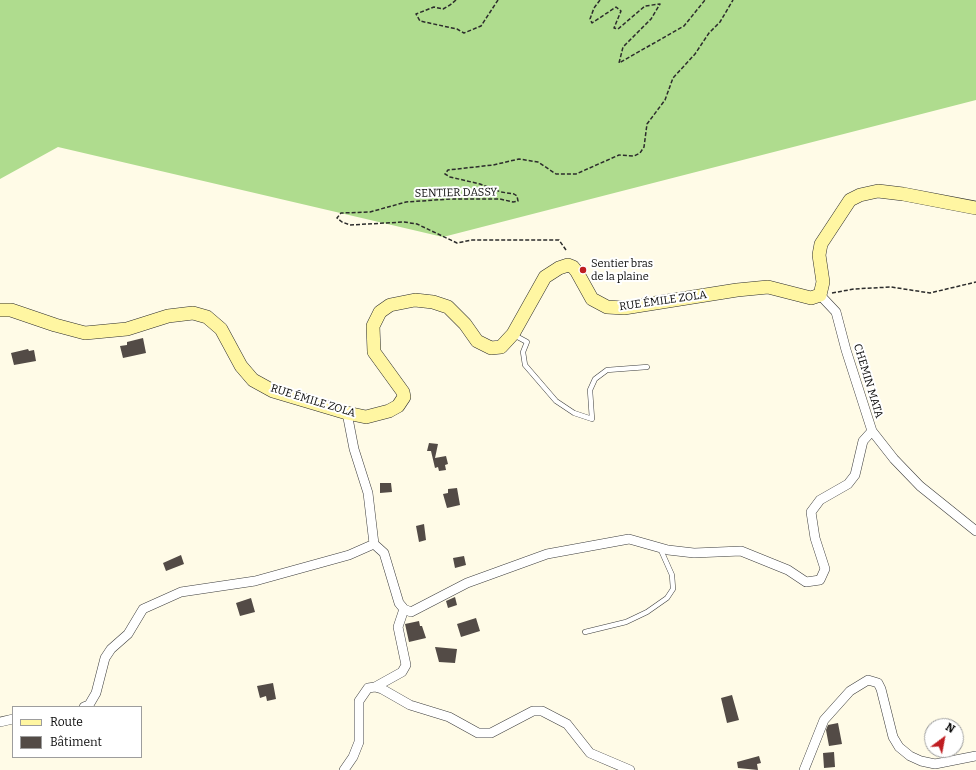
<!DOCTYPE html>
<html>
<head>
<meta charset="utf-8">
<style>
	body { margin:0 }
	#map { position:relative; width:976px; height:770px; overflow:hidden; background:#fffbe7; font-family:Bitter,serif }
	canvas { display:block }
	.legend { position:absolute; left:12px; top:706px; width:130px; height:52px; box-sizing:border-box; background:#fff; border:1px solid #9d9d9d; margin:0; padding:5px 7px; list-style:none; font-size:12px; color:#0a0a0a }
	.legend li { display:flex; align-items:center; gap:8px; height:20px }
	.legend b { width:20px; border:1px solid #9d9d9d }
	.north { position:absolute; left:924px; top:718px; width:40px; height:40px; box-sizing:border-box; background:#fff; border:1px solid #9d9d9d; border-radius:50%; rotate:32deg; font-size:11px; font-weight:700; line-height:16px; text-align:center; color:#0a0a0a }
	.north::after { content:''; display:block; margin:auto; width:14px; height:18px; background:#bf1d21; clip-path:polygon(50% 0,100% 100%,50% 72%,0 100%) }
</style>
</head>
<body>
<div id="map">
<canvas width="976" height="770"></canvas>
<ul class="legend">
<li><b style="height:5px;background:#fff6a2"></b>Route</li>
<li><b style="height:11px;background:#534b46"></b>Bâtiment</li>
</ul>
<div class="north">N</div>
</div>
<script>
const ctx = document.querySelector('canvas').getContext('2d');
ctx.lineJoin = 'round';
function fillPath(path, color) { ctx.fillStyle = color; ctx.fill(path, 'evenodd'); }
const shape = rows => new Path2D(rows.map(r => 'M' + r).join(''));
function strokePath(path, color, width, dash) { ctx.strokeStyle = color; ctx.lineWidth = width; ctx.lineCap = dash ? 'butt' : 'round'; ctx.setLineDash(dash || []); ctx.stroke(path); }
function write(font, color, halo, rows, align = 'center') {
  ctx.font = font + ' Bitter,serif'; ctx.lineWidth = 4; ctx.setLineDash([]); ctx.textBaseline = 'middle'; ctx.strokeStyle = halo; ctx.fillStyle = color; for (const [text, x, y, turn = 0] of rows) {
    ctx.save(); ctx.translate(x, y); ctx.rotate((+turn || 0) * Math.PI / 180); ctx.textAlign = isNaN(turn) ? turn : align; if (halo) ctx.strokeText(text, 0, 0); ctx.fillText(text, 0, 0); ctx.restore();
  }
}
fillPath(shape([
	[0,0,976,0,976,100,443,237,58,147,0,179]
]), '#afdc8e');
fillPath(shape([
	[143,338,146,353,123,358,120,346,127,345,127,342],
	[28,349,29,351,34,350,36,361,14,365,11,353],
	[429,443,438,444,435,458,446,456,448,464,445,465,446,470,439,471,438,467,435,468,431,451,427,451],
	[380,483,391,483,392,492,380,493],
	[457,488,460,505,447,508,443,494,448,493,448,489],
	[424,524,426,540,419,542,416,526],
	[181,555,184,564,166,571,163,563],
	[464,556,466,565,455,568,453,558],
	[455,597,457,605,448,608,446,601],
	[251,598,255,612,240,616,236,603],
	[476,618,480,631,461,637,457,624],
	[419,621,420,626,422,626,426,638,409,642,405,624],
	[435,647,457,649,455,663,439,662],
	[273,683,276,699,267,701,266,696,260,698,257,686],
	[732,695,739,720,727,723,721,698],
	[838,723,842,744,829,746,826,730,828,725],
	[834,752,835,767,824,768,823,753],
	[759,756,761,763,757,764,758,770,738,768,737,762]
]), '#534b46');
const lane = shape([
	[514,335,527,342,523,352,525,365,556,401,574,413,592,419,590,390,595,379,607,370,647,367],
	[585,632,626,622,647,612,667,598,673,589,672,575,660,548]
]);
const street = shape([
	[820,295,836,312,846,350,872,431,894,459,920,486,976,531],
	[347,413,354,449,368,493,374,544,384,553,399,603,404,609,411,612,467,583,547,554,629,539,668,550,694,553,741,551,788,570,806,582,820,580,825,569,815,538,811,512,820,500,848,484,855,475,863,441,872,431],
	[375,687,402,672,406,665,398,627,404,609],
	[84,707,89,705,96,693,105,658,111,649,128,634,143,609,181,592,255,581,349,555,374,544],
	[0,722,13,719],
	[344,770,353,757,359,742,359,701,368,688,375,687,382,689,410,705,449,717,478,733,491,733,533,711,542,711,567,724,590,753,630,770],
	[804,770,824,720,850,691,868,680,878,683,881,689,893,737,899,747,910,756,921,761,935,764,976,756]
]);
const secondary = shape([
	[0,310,11,310,55,325,85,333,127,329,168,316,193,313,207,317,221,329,241,366,253,380,273,391,347,413,366,417,389,411,398,406,404,397,403,392,374,352,373,326,380,312,390,305,415,300,433,302,448,307,465,324,477,341,491,348,501,347,513,334,545,277,559,268,568,265,573,267,577,272,592,299,607,307,624,308,737,290,768,287,811,298,820,295,823,282,819,255,821,244,850,200,860,195,878,191,903,194,976,208]
]);
strokePath(lane, '#3d3d3d', 5.5);
strokePath(street, '#3d3d3d', 10);
strokePath(secondary, '#2c2c2c', 14);
strokePath(shape([
	[456,0,450,5,443,9,434,7,416,14,420,21,457,29,464,33,481,26,498,0],
	[600,0,594,8,590,19,592,23,616,7,621,11,614,28,618,29,645,6,660,4,651,19,623,47,619,63,684,26,705,0],
	[566,250,559,240,472,240,457,243,417,224,404,222,350,225,342,222,337,218,341,213,370,212,406,202,451,199,500,199,513,202,518,201,517,196,514,194,501,192,480,184,450,177,445,174,448,170,493,165,519,159,538,162,556,174,576,174,619,155,634,156,640,153,644,147,647,124,665,100,673,78,695,54,709,33,720,22,733,0],
	[832,293,854,289,891,287,930,293,976,282]
]), '#2c2c2c', 1.5, [4, 2]);
strokePath(lane, '#fff', 4.5);
strokePath(street, '#fff', 9);
strokePath(secondary, '#fff6a2', 13);
for (const [x, y, r, color] of [
	[583,270,4,"#bf1d21"]
]) { const dot = new Path2D(); dot.arc(x, y, r, 0, 2 * Math.PI); ctx.fillStyle = color; ctx.fill(dot); strokePath(dot, '#fff', 1.5); }
write('11px', '#0a0a0a', '#fff', [
	["SENTIER DASSY",456,193,-1],
	["RUE ÉMILE ZOLA",663,301,-8],
	["CHEMIN MATA",868,381,73],
	["RUE ÉMILE ZOLA",313,401,17]
]);
write('11px', '#0a0a0a', '#fff', [
	["Sentier bras",591,264],
	["de la plaine",591,277]
], 'left');
</script>
</body>
</html>
